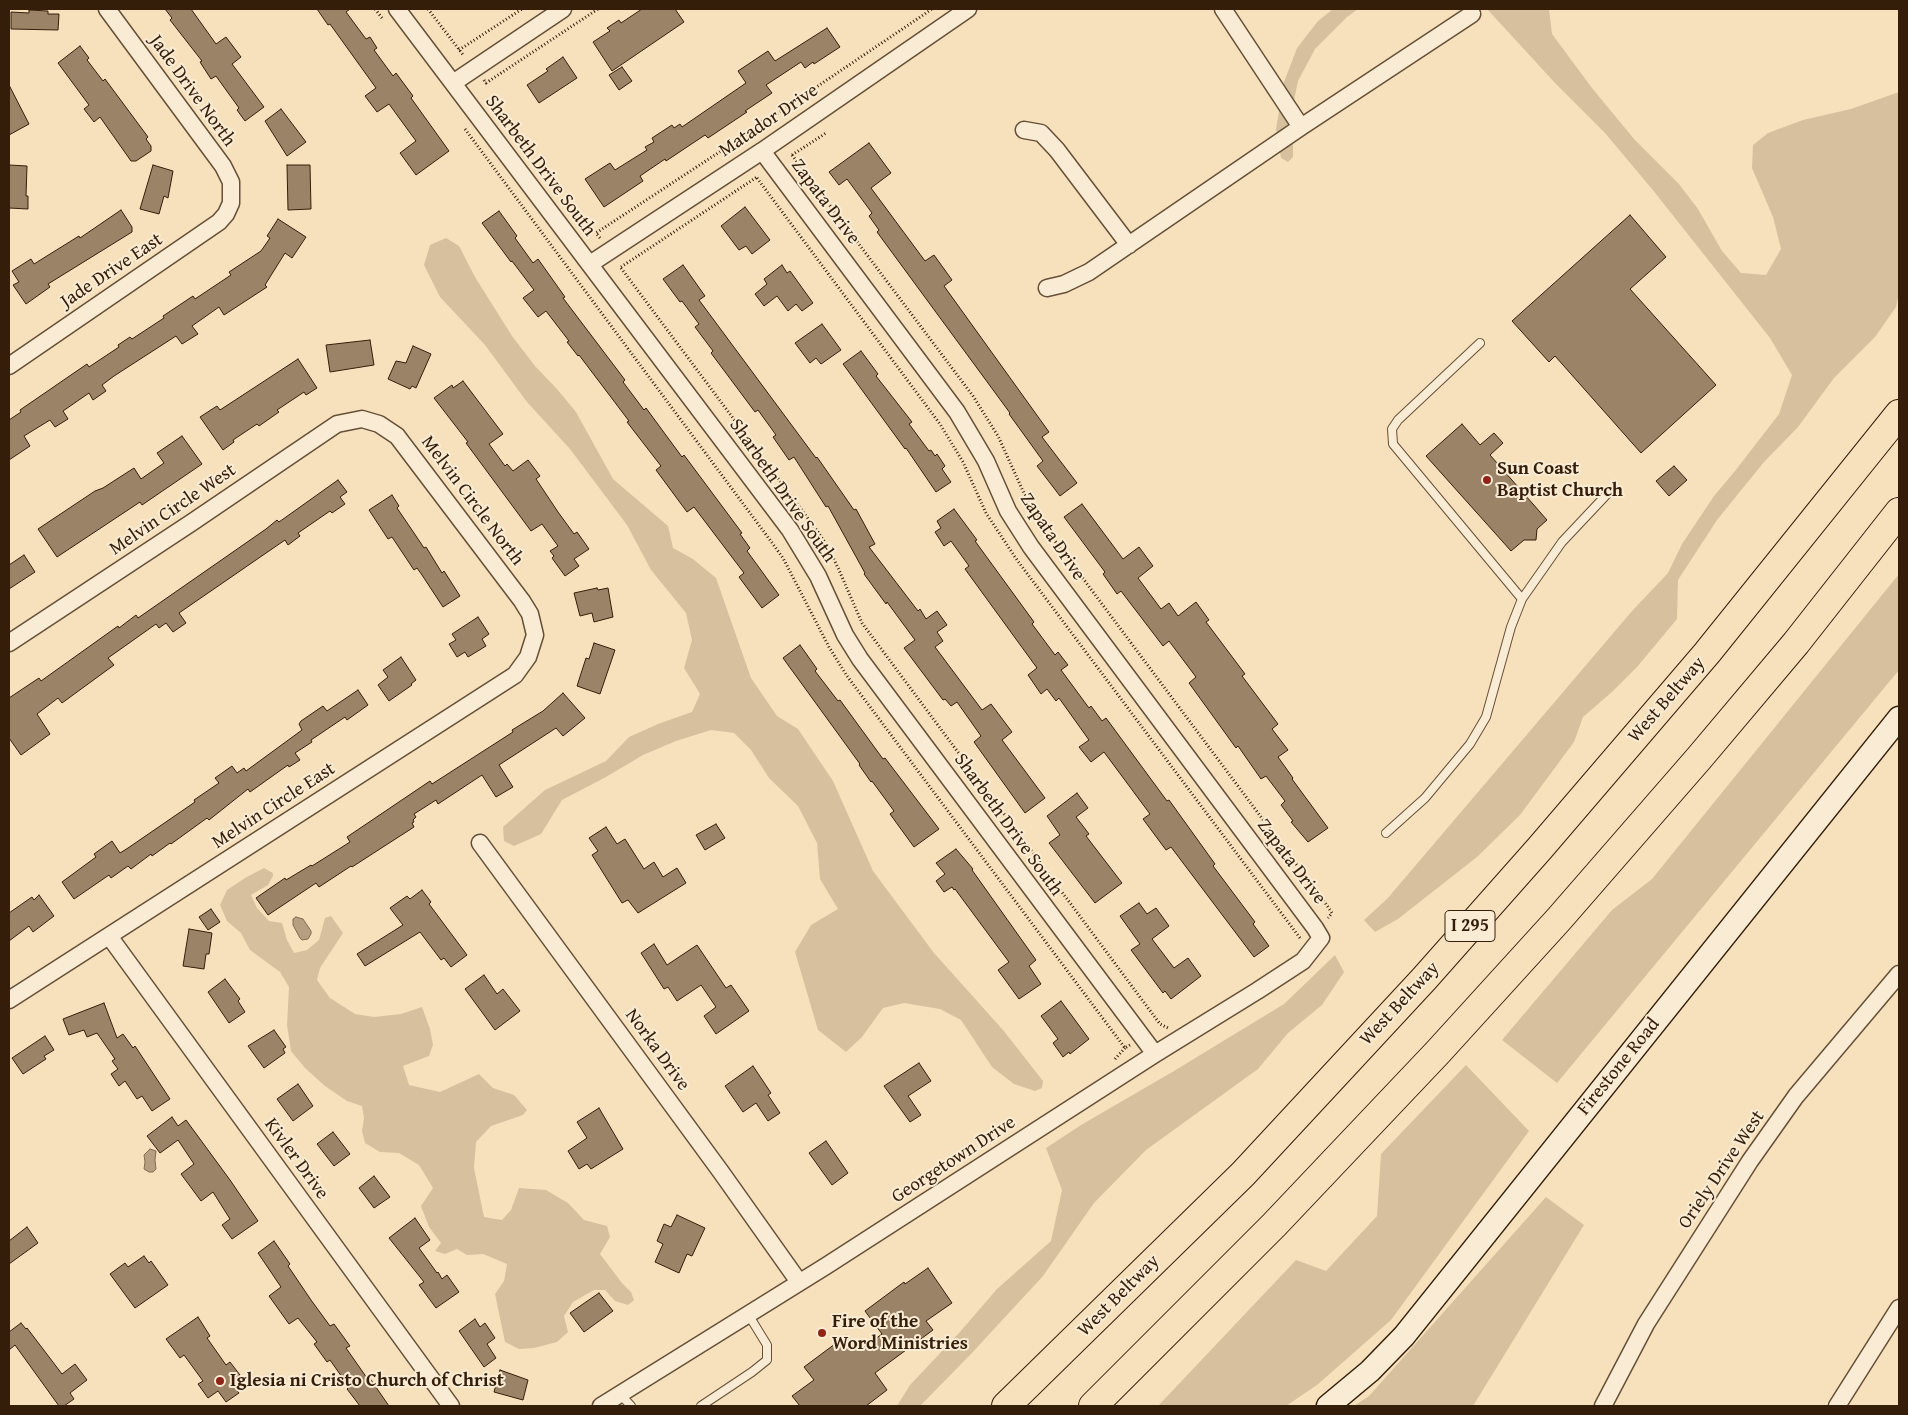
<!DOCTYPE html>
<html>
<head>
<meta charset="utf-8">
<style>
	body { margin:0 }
	#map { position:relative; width:1908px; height:1415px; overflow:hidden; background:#f7e1bd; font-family:"Gentium Book Plus",serif }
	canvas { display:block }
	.frame { position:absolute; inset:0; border:10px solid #351e09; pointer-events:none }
</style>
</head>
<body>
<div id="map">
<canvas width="1908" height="1415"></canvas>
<div class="frame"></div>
</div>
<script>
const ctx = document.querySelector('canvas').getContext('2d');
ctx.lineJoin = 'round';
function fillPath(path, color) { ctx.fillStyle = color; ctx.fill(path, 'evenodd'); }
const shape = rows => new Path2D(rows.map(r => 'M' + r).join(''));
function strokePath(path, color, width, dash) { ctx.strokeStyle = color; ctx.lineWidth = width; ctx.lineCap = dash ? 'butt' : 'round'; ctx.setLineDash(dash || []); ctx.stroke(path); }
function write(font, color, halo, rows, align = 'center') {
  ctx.font = font + ' "Gentium Book Plus",serif'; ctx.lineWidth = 4; ctx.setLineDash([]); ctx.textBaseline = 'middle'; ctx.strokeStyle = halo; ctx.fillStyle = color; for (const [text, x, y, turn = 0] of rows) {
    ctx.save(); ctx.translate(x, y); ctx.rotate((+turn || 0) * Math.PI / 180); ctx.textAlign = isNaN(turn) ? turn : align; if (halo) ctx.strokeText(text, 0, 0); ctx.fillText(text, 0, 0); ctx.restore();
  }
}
fillPath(shape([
	[1333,9,1358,9,1347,17,1315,49,1298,81,1290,120,1293,133,1293,157,1288,162,1281,158,1276,129,1284,82,1297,48,1318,21],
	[1487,9,1549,9,1552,34,1592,88,1634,139,1679,184,1698,209,1722,251,1741,273,1766,275,1781,249,1773,217,1752,168,1753,145,1768,133,1803,120,1851,109,1899,92,1899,293,1896,307,1875,337,1834,378,1798,427,1764,462,1717,520,1678,580,1677,619,1637,667,1612,692,1583,717,1574,742,1520,815,1477,857,1398,919,1375,932,1364,920,1387,899,1632,611,1668,573,1682,544,1714,496,1735,471,1779,414,1792,375,1770,338,1652,189,1605,133,1555,83],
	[446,238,459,246,475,277,512,336,535,366,557,389,576,412,613,479,668,526,673,548,693,559,716,578,751,678,777,716,798,729,833,781,873,871,934,953,1003,1030,1043,1081,1042,1088,1035,1091,1014,1084,992,1067,961,1020,940,1009,904,1003,883,1008,862,1037,846,1052,818,1030,795,952,811,925,838,909,820,879,817,843,798,806,769,778,751,750,734,733,711,730,676,741,643,755,606,777,562,800,541,834,514,846,504,841,503,827,545,790,606,761,629,737,658,724,692,712,700,694,684,668,692,640,686,613,651,570,627,525,570,449,527,402,485,345,440,297,424,265,430,245],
	[1899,574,1899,670,1557,1083,1502,1040,1612,910,1652,879],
	[264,868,273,873,273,876,268,885,251,895,257,908,269,921,282,923,287,940,294,953,307,950,319,940,325,918,331,916,343,933,320,968,317,980,330,998,355,1014,374,1017,401,1014,422,1007,430,1029,433,1045,429,1056,403,1066,409,1085,440,1092,479,1074,493,1088,514,1095,527,1110,523,1115,491,1126,476,1142,474,1168,484,1217,502,1220,511,1210,519,1188,546,1190,568,1203,584,1220,607,1226,610,1237,600,1254,622,1283,631,1292,634,1300,628,1305,615,1301,605,1290,594,1290,573,1302,564,1316,568,1332,557,1342,534,1348,519,1349,505,1342,495,1294,504,1281,507,1264,483,1254,467,1255,457,1249,445,1254,435,1251,441,1243,429,1227,421,1206,433,1188,419,1165,399,1153,380,1152,365,1143,362,1131,364,1118,362,1106,347,1101,325,1086,305,1068,291,1051,287,1025,289,987,280,972,250,950,241,933,227,921,220,905,227,890,245,878],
	[1335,955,1344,972,1322,1005,1288,1033,1258,1069,1146,1150,1094,1203,1043,1276,971,1354,920,1406,897,1406,910,1385,959,1333,997,1289,1051,1241,1062,1190,1046,1148,1081,1125,1174,1071,1284,1004],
	[1466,1065,1529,1131,1391,1320,1317,1385,1286,1406,1158,1406,1296,1260,1326,1271,1377,1216,1381,1154],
	[1546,1197,1584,1225,1473,1406,1354,1406,1369,1396]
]), '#d6c09e');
const water = shape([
	[296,917,303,919,311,931,311,934,308,939,302,940,300,938,293,925,293,919,296,917],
	[150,1149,156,1151,155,1160,156,1169,153,1172,149,1172,144,1169,145,1162,144,1155,150,1149]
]);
fillPath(water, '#b59f80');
strokePath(water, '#826b50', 1);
const building = shape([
	[165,9,191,9,216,44,226,37,241,57,232,64,264,107,245,121,237,110,239,108,216,76,211,79,200,62,202,61,170,20,172,18,165,9],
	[317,9,350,9,346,12,366,39,370,37,377,48,374,50,393,76,396,73,413,96,411,98,449,151,416,175,400,153,416,141,389,104,377,112,365,96,376,88,330,24,328,25,317,9],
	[642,9,675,9,684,22,612,71,593,42,610,31,607,28,619,20,621,23,642,9],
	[29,10,48,11,48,14,59,14,58,30,11,29,11,12,29,13,29,10],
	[827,28,840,47,814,64,813,62,805,68,801,62,766,85,772,93,745,111,747,112,708,138,705,135,666,161,665,159,640,176,643,181,604,207,585,179,610,163,615,170,647,150,645,147,654,142,652,138,672,125,674,128,680,124,682,127,746,83,738,71,768,51,775,61,827,28],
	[80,46,89,58,87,60,103,81,105,79,148,137,146,139,151,146,151,151,136,161,131,161,100,117,94,122,84,109,89,105,58,63,80,46],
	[563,57,577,78,539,103,527,85,548,71,546,69,563,57],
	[622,67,632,81,619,90,609,75,622,67],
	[9,85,29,124,9,135,9,85],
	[281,109,306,142,287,156,265,121,281,109],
	[869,143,891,173,871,188,925,261,934,255,952,280,944,286,1049,432,1042,437,1077,483,1060,496,1037,466,1043,461,1009,414,1010,413,877,232,879,230,869,216,872,213,847,179,839,185,829,172,869,143],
	[9,165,27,166,26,196,28,196,28,209,9,208,9,165],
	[153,165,173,171,168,198,164,196,159,214,140,209,153,165],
	[287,165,310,165,311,209,288,210,287,165],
	[745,207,770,240,752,254,746,246,739,250,721,226,745,207],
	[121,210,132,227,132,232,48,284,50,287,26,304,13,285,19,282,12,271,31,259,34,264,79,236,80,238,121,210],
	[499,211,517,236,515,238,533,263,538,259,565,297,563,298,625,380,623,382,644,410,646,408,682,457,684,455,742,533,740,534,750,548,747,551,779,595,762,608,739,577,744,573,694,507,687,512,656,470,661,466,627,422,629,421,579,355,578,356,567,342,569,341,546,311,538,317,523,298,534,290,512,261,511,262,482,223,499,211],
	[1630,215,1666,257,1630,289,1716,385,1641,453,1555,356,1549,362,1512,321,1630,215],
	[278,219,306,237,292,258,285,253,265,285,267,287,224,315,219,307,192,326,198,334,182,344,176,336,114,376,102,385,106,391,93,400,89,393,63,411,68,419,55,427,50,420,24,436,30,446,9,460,9,420,21,412,20,410,87,364,89,367,119,347,118,345,130,337,132,339,164,318,163,316,193,296,195,299,231,275,229,272,261,251,270,238,267,236,278,219],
	[683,265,705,296,699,300,816,458,817,457,854,510,856,509,875,544,869,547,918,611,920,609,926,619,937,611,947,625,937,632,943,641,935,647,982,710,991,704,1012,732,1002,740,1045,798,1025,813,974,742,981,736,957,702,951,706,945,699,943,700,904,648,915,640,887,602,886,604,864,574,865,573,828,506,826,507,794,457,789,460,773,437,776,435,758,410,755,412,711,353,713,351,695,327,699,324,682,301,680,302,663,279,683,265],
	[782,265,787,273,790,271,813,303,802,311,796,304,788,311,777,296,764,306,755,294,767,284,764,279,782,265],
	[822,324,841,350,821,364,816,358,810,363,795,343,822,324],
	[370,340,374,365,330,372,326,345,370,340],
	[413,346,431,354,416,388,412,386,410,389,388,379,396,361,406,363,413,346],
	[861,351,878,374,876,376,912,422,909,424,929,451,931,450,935,456,937,454,945,466,942,469,951,482,936,492,906,448,905,449,843,364,861,351],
	[298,359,317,388,306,395,304,392,277,410,279,412,259,426,257,424,233,440,234,442,223,450,200,417,217,406,220,410,298,359],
	[463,381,503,434,489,444,505,466,507,464,513,471,528,460,540,476,536,479,558,512,574,534,577,532,589,549,574,559,579,566,565,576,552,558,554,556,550,551,558,546,542,524,531,531,466,443,468,442,434,398,452,385,453,388,463,381],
	[1462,424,1480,445,1494,433,1503,443,1490,455,1547,520,1537,529,1536,540,1524,540,1511,551,1426,456,1462,424],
	[182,436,202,464,142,505,140,502,57,557,38,529,95,491,103,488,134,468,141,479,164,463,157,453,182,436],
	[1674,466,1687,480,1669,496,1656,481,1674,466],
	[338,480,347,492,340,497,345,504,332,513,330,511,298,533,300,536,288,545,285,540,179,613,186,623,173,632,166,623,159,628,156,624,108,658,114,665,62,703,58,698,37,714,50,734,21,755,9,738,9,698,39,678,41,681,118,626,119,628,136,615,138,618,266,529,277,520,279,522,338,480],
	[392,495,399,506,397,508,414,533,424,548,426,547,442,573,444,571,460,596,443,607,422,575,417,568,414,570,392,537,388,539,369,510,392,495],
	[1082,504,1123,559,1139,547,1153,566,1138,578,1161,609,1169,603,1178,616,1196,602,1209,620,1206,622,1245,674,1242,676,1278,724,1272,729,1288,750,1278,757,1293,778,1292,779,1328,828,1308,842,1291,822,1293,821,1281,805,1285,801,1266,776,1261,779,1238,746,1236,748,1189,683,1196,677,1169,641,1163,646,1121,591,1117,594,1103,574,1105,572,1064,517,1082,504],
	[954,509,977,540,975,541,1034,622,1032,624,1055,655,1058,652,1068,665,1061,670,1089,708,1091,706,1102,721,1106,718,1167,801,1169,800,1215,864,1213,866,1255,922,1253,924,1269,946,1254,957,1171,847,1166,850,1143,819,1150,814,1104,752,1091,762,1079,747,1089,740,1059,698,1056,701,1047,689,1041,694,1028,675,1037,668,965,569,969,566,951,541,944,546,935,532,941,528,937,521,954,509],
	[24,555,35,572,9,589,9,565,24,555],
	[597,588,598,590,608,588,613,617,594,622,592,613,580,616,574,593,597,588],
	[478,617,489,634,482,639,486,646,468,657,465,652,457,657,449,644,456,640,452,634,478,617],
	[594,643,615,650,600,694,577,686,586,658,589,659,594,643],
	[800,645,817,669,815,671,838,701,840,700,883,759,885,758,939,829,914,847,890,814,894,811,872,781,871,782,859,765,860,764,783,658,800,645],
	[401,657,416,680,411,684,412,685,389,701,378,685,388,677,383,670,401,657],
	[358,690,368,705,347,720,345,717,311,740,312,742,295,753,300,760,289,767,288,765,250,792,248,789,209,820,207,818,171,844,170,843,152,856,151,854,131,869,128,866,111,878,109,875,74,899,62,882,96,857,94,854,112,841,120,853,128,848,195,802,194,800,219,783,215,778,232,766,237,773,244,768,246,771,302,730,299,724,301,721,323,706,327,711,358,690],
	[563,693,585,718,563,736,556,728,499,765,513,787,496,797,482,775,438,804,436,800,414,814,416,817,413,820,414,822,412,823,414,827,352,867,351,866,319,887,316,883,268,915,256,898,285,878,286,880,311,865,312,866,350,842,347,837,430,781,432,784,513,732,512,730,543,711,563,693],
	[1077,793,1088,808,1076,817,1089,834,1086,836,1122,883,1095,903,1049,843,1060,835,1047,816,1077,793],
	[716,824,725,838,705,850,696,835,716,824],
	[606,827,617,844,625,839,644,869,654,862,663,877,677,868,686,883,638,913,628,900,622,903,592,855,598,851,589,838,606,827],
	[956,849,973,869,972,870,1036,960,1029,966,1041,984,1019,999,998,970,1009,962,955,889,954,890,952,887,944,892,936,881,945,874,936,863,956,849],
	[422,890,431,902,429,904,467,955,451,967,444,958,441,960,420,932,365,966,357,954,403,925,390,908,407,896,410,899,422,890],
	[39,895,54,916,33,932,29,926,9,941,9,913,32,897,34,900,39,895],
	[1139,903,1147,914,1156,908,1169,926,1152,939,1174,968,1188,958,1201,976,1171,999,1165,991,1163,993,1131,950,1140,944,1120,916,1139,903],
	[211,909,220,922,208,930,199,917,211,909],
	[189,929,212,933,209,954,206,954,204,969,183,966,189,929],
	[654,944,667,965,697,945,726,988,731,985,749,1011,716,1034,704,1016,716,1007,701,985,677,1001,668,987,664,989,641,953,654,944],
	[484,975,497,994,503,989,520,1011,495,1030,465,989,484,975],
	[225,979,240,999,238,1001,245,1012,229,1023,208,992,225,979],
	[1061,1001,1089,1039,1070,1054,1069,1052,1063,1057,1053,1043,1058,1039,1041,1016,1061,1001],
	[104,1003,117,1038,123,1034,133,1048,135,1046,170,1099,152,1111,142,1096,137,1099,125,1081,119,1086,111,1074,118,1069,112,1061,115,1059,97,1033,87,1037,84,1030,69,1035,63,1019,104,1003],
	[274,1030,286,1047,283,1049,285,1053,264,1068,248,1046,274,1030],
	[45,1036,54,1050,44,1056,46,1059,23,1074,12,1058,45,1036],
	[919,1063,931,1081,908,1096,921,1115,910,1122,884,1086,919,1063],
	[753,1066,771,1093,768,1095,780,1113,768,1121,756,1103,743,1112,725,1086,753,1066],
	[298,1084,313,1106,293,1121,277,1099,298,1084],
	[599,1108,623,1149,591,1169,587,1164,579,1169,568,1151,587,1138,577,1122,599,1108],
	[172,1117,178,1126,186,1120,230,1180,258,1221,232,1239,222,1225,230,1219,213,1192,201,1201,181,1174,194,1164,178,1140,160,1153,147,1136,172,1117],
	[333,1132,350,1154,334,1166,317,1144,333,1132],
	[826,1141,848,1173,832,1185,809,1153,826,1141],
	[374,1176,390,1197,374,1208,359,1188,374,1176],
	[677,1215,705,1228,692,1256,687,1254,679,1273,655,1262,663,1244,657,1241,664,1224,671,1227,677,1215],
	[415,1218,430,1240,419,1248,437,1273,438,1272,442,1279,447,1275,459,1292,436,1308,419,1285,424,1282,389,1238,415,1218],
	[27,1227,38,1243,9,1264,9,1241,27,1227],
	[274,1241,290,1264,288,1266,311,1300,330,1326,334,1324,350,1346,346,1348,367,1378,369,1377,389,1406,360,1406,347,1389,349,1387,330,1360,327,1362,314,1344,317,1342,298,1318,289,1324,269,1296,281,1287,258,1253,274,1241],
	[144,1256,149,1263,151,1261,168,1285,135,1308,110,1274,125,1263,128,1267,144,1256],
	[928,1268,952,1303,926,1321,933,1330,875,1373,887,1390,866,1406,800,1406,792,1396,814,1380,804,1367,847,1335,859,1351,882,1334,865,1311,904,1282,905,1284,928,1268],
	[599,1293,613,1311,584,1332,570,1313,599,1293],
	[198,1317,210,1336,207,1338,226,1365,230,1362,240,1375,230,1381,239,1393,226,1402,218,1391,208,1398,198,1384,203,1381,184,1355,180,1358,166,1339,198,1317],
	[475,1319,480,1327,485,1323,495,1338,487,1344,496,1358,484,1367,459,1331,475,1319],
	[21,1323,26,1329,27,1328,62,1374,75,1364,87,1380,70,1393,74,1399,64,1406,59,1406,15,1345,9,1350,9,1332,21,1323],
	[500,1370,528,1380,523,1400,494,1392,500,1370]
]);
fillPath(building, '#9a8367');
strokePath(building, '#351e09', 1);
const lane = shape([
	[1480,343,1398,420,1392,429,1393,444,1522,599],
	[1386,833,1425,798,1470,744,1486,717,1511,627,1522,599,1562,542,1610,491],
	[620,1394,631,1406],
	[701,1406,752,1372,767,1360,767,1345,748,1314]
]);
const street = shape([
	[397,9,790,530,818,576,845,635,860,659,1155,1054],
	[1223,9,1301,127],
	[453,83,563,9],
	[1024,130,1041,133,1057,150,1129,245],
	[590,264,762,151,968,9],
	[1047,288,1064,284,1089,272,1301,127,1472,14],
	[9,366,219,222,226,214,231,203,231,182,223,166,107,9],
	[9,643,191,523,337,424,362,419,379,424,397,436,522,601,530,614,535,635,528,657,515,675,9,1000],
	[480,843,721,1172,799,1282],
	[109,936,451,1406],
	[601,1406,826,1266,1155,1054,1257,991,1303,961,1321,938,1315,928,1031,547,1008,511,986,461,957,412,762,151],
	[1603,1406,1646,1324,1750,1161,1796,1096,1899,974],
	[1837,1406,1899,1308]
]);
const secondary = shape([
	[1328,1406,1370,1371,1404,1336,1899,718]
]);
const highway = shape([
	[1006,1406,1243,1174,1424,979,1540,848,1707,653,1899,414],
	[1093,1406,1274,1225,1438,1052,1559,919,1700,757,1796,643,1899,512]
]);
strokePath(lane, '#664f36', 10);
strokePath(street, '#664f36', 19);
strokePath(secondary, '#351e09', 25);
strokePath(highway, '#351e09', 30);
strokePath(shape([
	[375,9,382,18],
	[428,9,464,56],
	[459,50,522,9],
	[484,80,486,83,598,9],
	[465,129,770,540,783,558,829,647,847,676,1125,1048,1130,1045],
	[792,155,973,396,998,436,1023,491,1049,533,1326,904,1332,913,1328,918],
	[792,155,826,133],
	[757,178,940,424,963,462,986,513,1017,560,1300,938],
	[600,238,596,233,756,128,760,122,772,117,932,9],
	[621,267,757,177],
	[621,268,818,532,828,547,839,570,862,623,1160,1024,1168,1028],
	[1115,1059,1125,1048]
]), '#351e09', 3, [1, 2.5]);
strokePath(lane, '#faecd4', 8);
strokePath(street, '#faecd4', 16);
strokePath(secondary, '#faecd4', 22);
strokePath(highway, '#f7e1bd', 28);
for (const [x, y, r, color] of [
	[1487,480,5,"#8f2418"],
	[822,1333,5,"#8f2418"],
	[220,1381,5,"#8f2418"]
]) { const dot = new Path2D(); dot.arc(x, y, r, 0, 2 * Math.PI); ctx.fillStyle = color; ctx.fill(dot); strokePath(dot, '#faecd4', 2); }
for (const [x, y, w] of [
	[1470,926,50]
]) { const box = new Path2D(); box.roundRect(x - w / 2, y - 15.5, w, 31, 4); ctx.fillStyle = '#faecd4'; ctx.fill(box); strokePath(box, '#351e09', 1); }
write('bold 18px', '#351e09', null, [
	["I 295",1470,926]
]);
write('19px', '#351e09', '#faecd4', [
	["Jade Drive North",192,91,54],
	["Matador Drive",769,121,-34],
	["Sharbeth Drive South",540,166,53],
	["Zapata Drive",825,202,53],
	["Jade Drive East",112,271,-34],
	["Sharbeth Drive South",782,491,55],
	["Melvin Circle North",472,501,53],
	["Melvin Circle West",173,510,-34],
	["Zapata Drive",1052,537,56],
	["West Beltway",1667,700,-49],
	["Melvin Circle East",274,806,-33],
	["Sharbeth Drive South",1008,825,54],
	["Zapata Drive",1291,862,53],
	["West Beltway",1400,1004,-47],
	["Norka Drive",657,1050,54],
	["Firestone Road",1619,1067,-51],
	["Kivler Drive",296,1159,54],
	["Georgetown Drive",954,1160,-33],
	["Oriely Drive West",1722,1170,-56],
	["West Beltway",1119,1296,-45]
]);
write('bold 19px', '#351e09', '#faecd4', [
	["Sun Coast",1497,469],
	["Baptist Church",1497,491],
	["Fire of the",832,1322],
	["Word Ministries",832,1344],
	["Iglesia ni Cristo Church of Christ",230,1381]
], 'left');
</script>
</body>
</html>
